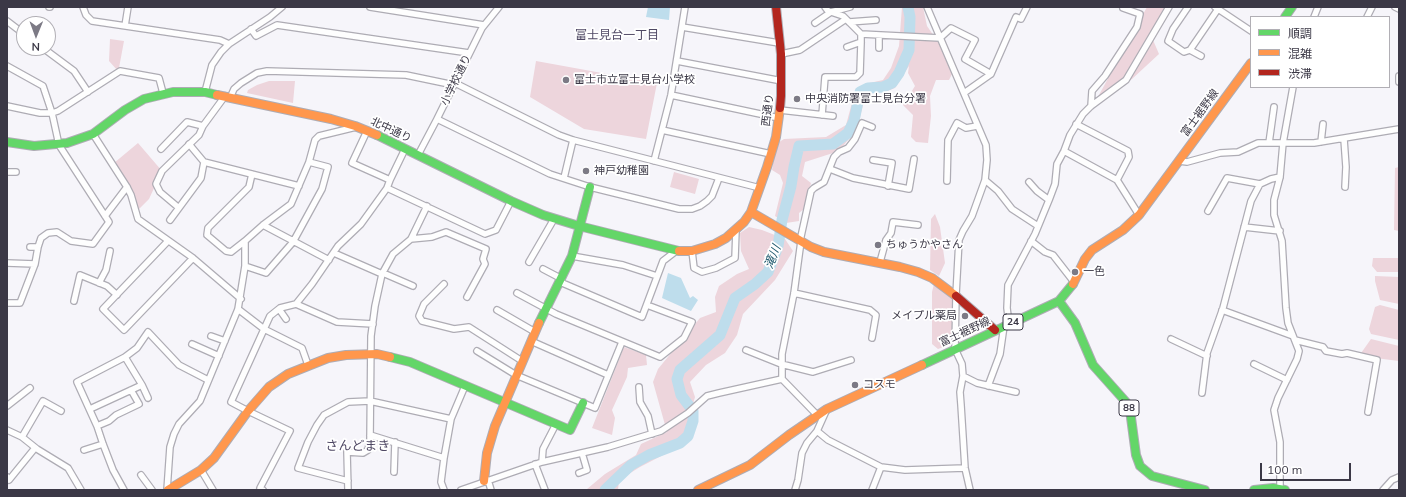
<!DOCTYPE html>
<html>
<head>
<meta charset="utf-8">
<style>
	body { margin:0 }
	#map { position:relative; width:1406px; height:497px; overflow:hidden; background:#f6f5fa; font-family:Mulish,"Noto Sans JP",sans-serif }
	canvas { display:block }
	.frame { position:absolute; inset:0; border:8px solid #3b3846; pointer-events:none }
	.legend { position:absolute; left:1250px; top:16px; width:140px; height:72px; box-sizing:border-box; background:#fff; border:1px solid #b1afb5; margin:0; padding:5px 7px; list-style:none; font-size:12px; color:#3b3846 }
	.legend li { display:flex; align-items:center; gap:8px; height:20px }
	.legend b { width:20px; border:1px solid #b1afb5 }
	.north { position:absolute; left:16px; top:16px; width:40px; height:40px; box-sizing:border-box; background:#fff; border:1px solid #b1afb5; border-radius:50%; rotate:181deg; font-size:11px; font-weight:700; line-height:16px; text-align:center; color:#3b3846 }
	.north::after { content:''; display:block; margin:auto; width:14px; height:18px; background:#7c7a85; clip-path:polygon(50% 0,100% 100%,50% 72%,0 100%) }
	.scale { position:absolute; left:1260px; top:463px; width:91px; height:18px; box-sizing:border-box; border:2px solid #3b3846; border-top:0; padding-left:5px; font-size:12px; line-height:14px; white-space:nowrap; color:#3b3846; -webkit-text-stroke:3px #fff; paint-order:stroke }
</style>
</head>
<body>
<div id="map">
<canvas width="1406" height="497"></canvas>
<div class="frame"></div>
<ul class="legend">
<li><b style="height:5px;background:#63d668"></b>順調</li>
<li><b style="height:5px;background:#ff974d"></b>混雑</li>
<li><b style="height:5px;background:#b3261e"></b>渋滞</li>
</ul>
<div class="north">N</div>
<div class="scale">100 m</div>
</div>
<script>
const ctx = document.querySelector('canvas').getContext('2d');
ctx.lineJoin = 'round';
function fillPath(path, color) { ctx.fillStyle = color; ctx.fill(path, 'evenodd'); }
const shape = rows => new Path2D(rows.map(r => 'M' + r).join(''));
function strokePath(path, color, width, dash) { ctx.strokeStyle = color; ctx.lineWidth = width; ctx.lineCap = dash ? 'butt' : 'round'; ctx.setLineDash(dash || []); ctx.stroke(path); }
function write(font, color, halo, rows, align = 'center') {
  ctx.font = font + ' Mulish,"Noto Sans JP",sans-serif'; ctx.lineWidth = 3.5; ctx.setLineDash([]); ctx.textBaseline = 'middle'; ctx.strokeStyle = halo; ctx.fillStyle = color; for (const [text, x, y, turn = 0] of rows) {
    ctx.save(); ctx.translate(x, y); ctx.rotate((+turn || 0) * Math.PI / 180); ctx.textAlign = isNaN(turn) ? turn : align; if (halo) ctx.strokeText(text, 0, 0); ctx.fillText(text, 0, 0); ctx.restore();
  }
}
fillPath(shape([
	[902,7,923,7,927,26,938,42,952,74,949,80,936,80,930,96,931,116,928,143,916,142,911,137,913,115,903,105,915,86,908,73,909,66,895,88,885,92,875,91,865,84,883,80,891,68,899,46],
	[1147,7,1166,7,1150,33,1159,54,1132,79,1097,101,1099,95],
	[110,39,124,41,119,68,117,70,109,61],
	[536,61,657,83,646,139,584,129,530,97],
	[269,81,295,81,293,103,247,93,248,90,257,85],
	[856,88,866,93,857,129,844,145,833,153,805,162,802,176,811,183,805,208,799,213,799,221,786,223,775,216,783,183,780,175,772,170,776,144,784,139,826,137,846,125],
	[138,143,162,171,149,199,138,210,114,163],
	[1399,167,1399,231,1394,230,1395,168],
	[674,172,699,179,695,194,670,187],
	[935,214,940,227,945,263,939,276,930,270,931,219],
	[749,227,762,230,785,239,793,251,775,280,743,314,737,335,725,353,706,365,690,382,695,397,686,429,681,438,667,453,640,467,619,480,618,490,579,490,587,489,605,474,636,455,641,444,667,432,653,382,658,369,700,318,716,312,715,297,719,286,737,274,749,269,741,251,740,233],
	[1373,258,1399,258,1399,272,1377,272,1372,266],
	[1375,276,1399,277,1399,304,1380,300,1375,281],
	[934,284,954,298,952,332,949,341,946,346,938,349,932,344,932,292],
	[1380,305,1399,310,1399,340,1371,334,1369,329,1375,307],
	[1371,339,1399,346,1399,361,1359,356],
	[624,347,646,355,647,365,628,368,627,377,612,410,615,418,612,435,592,428]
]), '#edd5dc');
fillPath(shape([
	[648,7,670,7,669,20,646,17],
	[668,273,681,278,690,298,693,296,698,300,691,311,662,298]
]), '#beddec');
strokePath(shape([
	[605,490,631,465,649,455,680,443,688,436,693,421,693,411,681,395,677,379,680,370,720,335,735,298,755,284,768,272,778,246,782,220,791,186,794,167,799,146,833,144,848,133,854,121,860,92,868,88,883,87,892,83,899,73,909,50,910,17,908,7]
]), '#beddec', 11);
const street = shape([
	[49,7,50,7],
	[83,7,86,15,92,21,220,40,229,44],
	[370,7,484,25],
	[927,7,986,145,987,160,985,180,972,216,963,231,959,240,956,295,955,349,962,364,963,376,960,392,961,405,965,468,970,490],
	[1188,7,1173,29,1168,41,1184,52,1190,50,1218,9],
	[1215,7,1251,31],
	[1395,7,1399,9],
	[1314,17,1318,7],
	[1367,17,1372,7],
	[7,21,24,34],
	[849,22,876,20],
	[815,23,831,12,850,7],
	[125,26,128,7],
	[682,27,779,43],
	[251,29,256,36,277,25,469,53],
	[861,34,940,38,951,28,975,40,965,59,991,74],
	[847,47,861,42],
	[43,48,74,71,88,92],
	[879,48,879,35],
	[1190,50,1201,56],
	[781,54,800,50,846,19],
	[677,61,782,81],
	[7,66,43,86,52,113,59,145,109,222,93,244,71,241,57,232,48,233,41,238,38,247,35,264,20,303,7,303],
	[1399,76,1399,82],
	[455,83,559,135,573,140,760,188],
	[205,92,212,65,221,52,229,44,270,17,282,7],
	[964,93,991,74,1016,17,1021,19,1027,7],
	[671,95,779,118],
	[230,98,234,89,241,83,257,73,267,71,406,75,454,85],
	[7,106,40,113,52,113,58,111,120,71,159,78,163,93],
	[1091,106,1092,91,1105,76,1137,27,1140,14,1123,8],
	[780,110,833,116],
	[822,115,825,77,856,77,860,73,861,43,861,34,843,16,828,11,825,7],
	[437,119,550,174,590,187,679,209,692,209,700,206,707,201,712,196,719,178],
	[1076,124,1128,151,1129,157,1117,180],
	[662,130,771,154],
	[367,131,352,163,390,180],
	[93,134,127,187,131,195,138,219,193,258,241,299],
	[1344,139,1346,167,1345,187],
	[1321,142,1323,124],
	[1269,143,1274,107],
	[189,144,204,162,299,186],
	[161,149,187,122,203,126],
	[1064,151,1117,180,1139,215],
	[418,155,437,119,482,28,499,7],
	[873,160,892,163,888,186],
	[654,161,671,95,685,7],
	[1179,161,1187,162,1220,153,1238,152,1258,143,1314,143,1399,129],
	[830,169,853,178,909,189,914,159],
	[7,172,16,172],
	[564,178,573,140],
	[985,180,998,191,1012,209,1038,226],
	[947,181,948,140,957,123,966,128,977,126],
	[1029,182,1037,191,1049,200],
	[387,188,485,234,496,230,511,201],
	[179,208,160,192,156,184,162,171,199,135,203,126,225,96],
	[1208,211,1227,178,1260,184],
	[105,216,127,187],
	[170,220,201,178,204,162],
	[263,225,329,260],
	[1244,227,1280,231],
	[411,239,432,237,446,232,486,249,483,259,485,264,467,297],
	[168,241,103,309,124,330,193,258],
	[245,241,231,252,226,251,207,235,208,228,249,187,252,174],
	[800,241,811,191,814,188,824,182,834,157,839,152,848,148,855,139,862,123,872,127],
	[801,241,794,293,782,354,782,379,818,416],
	[1031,241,1045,252,1053,255,1074,282],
	[30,247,38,247],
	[692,251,694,268,702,272,716,268,735,258,736,230],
	[334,253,382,274],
	[572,256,623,265,657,276],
	[529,262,554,219],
	[880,262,886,240,891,233,893,222,918,225],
	[7,263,35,264],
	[245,266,266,273,293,242,322,189,328,167,309,162],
	[543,269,562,279],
	[383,273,413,286],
	[560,282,642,317,663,261,676,251],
	[99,283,106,270,110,251],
	[444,284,424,304,419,316,422,321,454,329,469,327,522,361],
	[517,293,556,314,660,357,684,338,692,322,647,305],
	[794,293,870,310,876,315,872,338],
	[74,301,80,275,107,286,117,295],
	[296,304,337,322,373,324],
	[238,309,264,329,302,348,308,365],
	[279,309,286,319],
	[497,310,535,332],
	[1222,310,1293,336],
	[1009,324,1007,308,1008,285,1035,234,1049,200,1055,184,1057,164,1064,151,1070,135,1083,114,1091,106,1126,80,1169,7],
	[211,336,225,341],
	[1171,339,1207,356],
	[1295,340,1323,347,1326,351,1342,354,1347,353,1377,360,1368,412],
	[531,341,608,375],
	[192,344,219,356],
	[746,350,781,364,813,372,851,360],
	[477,351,516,375,595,408,622,342],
	[125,357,142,385,148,398],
	[1254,364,1287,380],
	[963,376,977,383,1016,392],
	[988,386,1000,354,1004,326],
	[639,387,640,402,648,416,652,434],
	[1202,393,1207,353,1223,308,1251,201,1260,184,1271,179,1280,177],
	[7,406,30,388],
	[90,409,142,385],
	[451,419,465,386],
	[97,426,109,421,116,415,139,404,131,390],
	[7,430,22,437,37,449,68,468,81,490],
	[817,431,828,440,881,467,905,470,965,468],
	[370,435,444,458,441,482,444,490],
	[22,437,43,401,61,411],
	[84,450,103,444],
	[542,462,543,449,556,424],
	[535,464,545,490],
	[201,470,213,490],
	[394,472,395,442],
	[579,473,587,470,582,453],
	[141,475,152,490],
	[7,477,9,480,35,448],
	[488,480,491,490],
	[348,481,298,468,308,442,317,425,324,415,348,402,370,401,451,419,444,458],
	[1280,489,1280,442,1274,410,1278,398,1297,359,1299,351,1288,323,1286,308,1282,241,1274,215,1274,200,1280,177,1283,143,1293,87],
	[124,490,113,470,103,444,97,426,77,382,125,357,137,348,148,332,179,365,208,380],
	[167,490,170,447,174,434,179,424,200,401,238,309,245,266,245,241,263,225,291,204,309,162,315,140,319,136,356,127],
	[263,490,260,488,290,431,248,411,231,402,270,316,280,308,296,304,312,284,338,246,361,224,387,188,390,180,405,149],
	[348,490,347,452,363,453,368,450,370,440,371,336,375,306,382,274,393,254,411,239,427,206],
	[461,490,542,462,608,447,661,431,688,413,707,396,719,393,782,379],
	[795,490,798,480,802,453,807,443,817,431,826,411],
	[872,490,881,467],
	[1383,490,1392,480,1399,477]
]);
const fast = shape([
	[1285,17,1292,7],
	[377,135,511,201,543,215,579,226,679,251],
	[7,142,34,146,67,143,93,134,125,110,144,99,173,92,205,92,217,95],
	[1059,301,1075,323,1093,365,1126,402,1130,410,1136,455,1140,466,1152,476,1205,490],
	[539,323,572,256,590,187],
	[390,357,410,362,570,430,583,403],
	[922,365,1059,301,1073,284],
	[1254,490,1273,488,1285,490]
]);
const slow = shape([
	[217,95,331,119,355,126,377,135],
	[751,212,811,247,824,252,900,267,918,272,932,278,956,296],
	[679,251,692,251,715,244,726,238,744,222,751,212,767,167,776,137,780,108],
	[1073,284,1085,259,1092,250,1123,230,1139,215,1251,63],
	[484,481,487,453,495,426,539,323],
	[168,490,201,470,214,458,248,411,269,387,288,374,328,358,346,355,377,354,390,357],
	[698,490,750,465,789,435,827,409,922,365]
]);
const jam = shape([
	[776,7,781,54,781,96,780,108],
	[956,296,995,330]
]);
strokePath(street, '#aeacb4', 8);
strokePath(fast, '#aeacb4', 10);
strokePath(slow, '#aeacb4', 10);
strokePath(jam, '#aeacb4', 10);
strokePath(street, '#fefefe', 5.5);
strokePath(fast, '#63d668', 8);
strokePath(slow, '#ff974d', 8);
strokePath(jam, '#b3261e', 8);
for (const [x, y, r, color] of [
	[566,80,4,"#7c7a85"],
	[797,99,4,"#7c7a85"],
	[586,171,4,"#7c7a85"],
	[878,245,4,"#7c7a85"],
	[1075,272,4,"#7c7a85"],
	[965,316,4,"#7c7a85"],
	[855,385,4,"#7c7a85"]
]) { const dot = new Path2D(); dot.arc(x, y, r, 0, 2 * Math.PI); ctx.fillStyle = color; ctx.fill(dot); strokePath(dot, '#fff', 1.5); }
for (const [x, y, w] of [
	[1013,322,20],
	[1129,408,20]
]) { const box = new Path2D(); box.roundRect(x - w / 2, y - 8, w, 16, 3); ctx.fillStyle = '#fff'; ctx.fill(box); strokePath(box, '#3b3846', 1); }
write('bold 10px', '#3b3846', null, [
	["24",1013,322],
	["88",1129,408]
]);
write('11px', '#3b3846', '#fff', [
	["小学校通り",456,80,-64],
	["西通り",768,110,-83],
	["富士裾野線",1200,113,-54],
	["北中通り",391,130,25],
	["富士裾野線",965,332,-25]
]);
write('11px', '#3b3846', '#fff', [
	["富士市立富士見台小学校",574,80],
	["中央消防署富士見台分署",805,99],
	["神戸幼稚園",594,171],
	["ちゅうかやさん",886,245],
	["一色",1083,272],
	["メイプル薬局",957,316,"right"],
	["コスモ",863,385]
], 'left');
write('12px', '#4f4864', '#fff', [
	["富士見台一丁目",617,35]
]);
write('italic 12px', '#1f596d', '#fff', [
	["滝川",773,257,-68]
]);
write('13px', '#4f4864', '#fff', [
	["さんどまき",358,446]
]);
</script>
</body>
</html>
